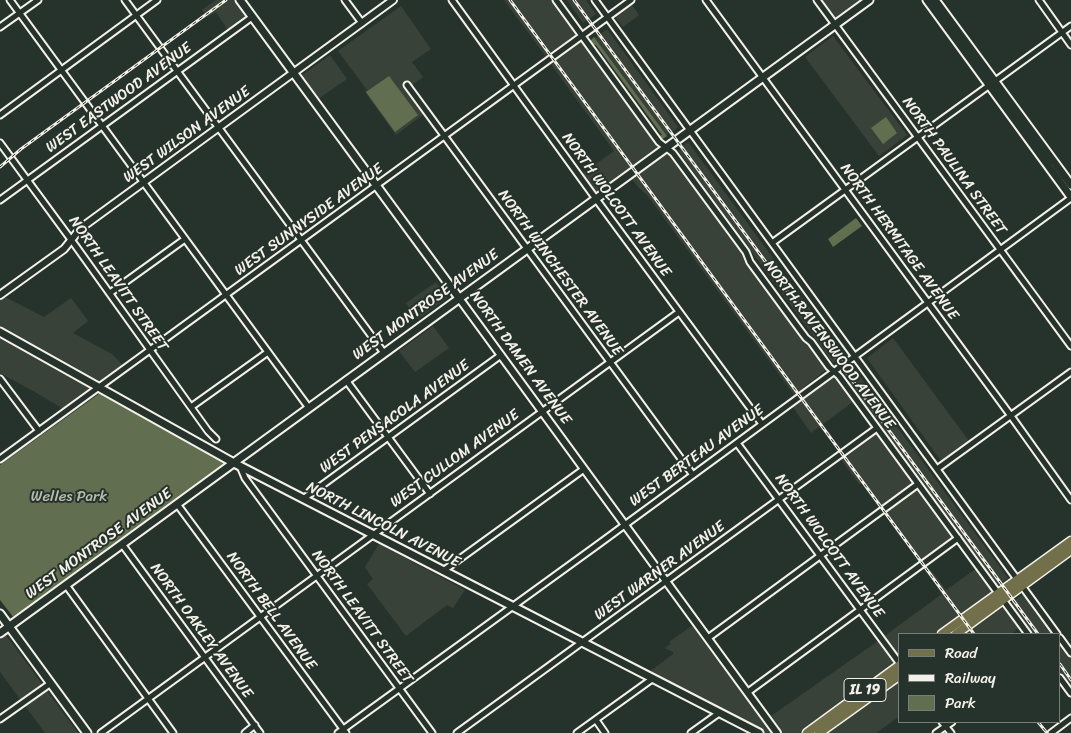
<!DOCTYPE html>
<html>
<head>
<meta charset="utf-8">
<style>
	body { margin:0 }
	#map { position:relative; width:1071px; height:733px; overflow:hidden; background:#26332d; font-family:Sriracha,sans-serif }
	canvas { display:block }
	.legend { position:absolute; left:898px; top:633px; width:162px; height:90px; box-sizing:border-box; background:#26332d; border:1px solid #787f78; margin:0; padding:6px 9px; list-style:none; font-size:15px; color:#f4f1e8 }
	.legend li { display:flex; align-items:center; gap:10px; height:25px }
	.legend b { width:25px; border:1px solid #787f78 }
</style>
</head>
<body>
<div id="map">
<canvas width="1071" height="733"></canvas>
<ul class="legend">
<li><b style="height:6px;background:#71704a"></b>Road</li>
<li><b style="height:6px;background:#f4f1e8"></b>Railway</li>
<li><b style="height:14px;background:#616e4f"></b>Park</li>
</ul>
</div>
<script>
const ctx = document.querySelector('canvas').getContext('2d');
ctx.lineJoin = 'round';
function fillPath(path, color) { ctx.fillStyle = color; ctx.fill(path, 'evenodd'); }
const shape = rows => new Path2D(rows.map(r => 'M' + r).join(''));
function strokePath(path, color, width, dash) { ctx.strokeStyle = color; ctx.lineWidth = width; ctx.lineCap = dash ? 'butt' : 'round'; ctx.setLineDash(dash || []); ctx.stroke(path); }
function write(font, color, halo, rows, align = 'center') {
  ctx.font = font + ' Sriracha,sans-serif'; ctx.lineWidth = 4; ctx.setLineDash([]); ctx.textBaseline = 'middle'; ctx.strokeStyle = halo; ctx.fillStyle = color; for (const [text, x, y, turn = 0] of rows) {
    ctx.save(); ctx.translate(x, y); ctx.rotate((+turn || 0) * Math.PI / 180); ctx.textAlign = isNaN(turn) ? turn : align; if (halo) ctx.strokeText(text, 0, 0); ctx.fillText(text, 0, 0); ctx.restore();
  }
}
fillPath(shape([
	[216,0,234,0,245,15,244,18,228,30,216,12,207,17,202,10],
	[504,0,552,0,575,31,576,35,556,50,547,58],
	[567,0,586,0,596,14,583,23],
	[818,0,861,0,833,20],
	[630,2,639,15,623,27,613,14],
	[401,6,431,49,412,62,423,77,407,89,425,113,396,135,365,92,367,90,338,51],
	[607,29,678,127,674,131,666,135,595,38],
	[833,36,907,135,879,156,805,57],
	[578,42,582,42,584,43,658,147,637,164,596,193,582,174,614,151,550,63],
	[330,55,347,79,318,99,301,76],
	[688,142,844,355,840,358,833,363,678,151],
	[665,155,669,155,676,160,746,255,748,262,807,342,809,342,828,368,802,389,801,392,795,396,647,195,639,188,631,178,662,156],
	[436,282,447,298,418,319,406,303],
	[5,297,44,317,71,298,88,321,73,333,112,354,118,360,123,366,101,382,97,382,19,338,14,337,13,335,0,327,0,300],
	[433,326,449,348,415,372,399,351],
	[0,338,4,340,7,340,26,350,27,353,92,389,63,410,60,407,33,391,0,373],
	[893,338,969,441,941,461,867,358],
	[853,367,1008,578,996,586,842,376],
	[835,376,837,377,854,401,811,433,792,406],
	[875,432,878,433,913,481,912,484,880,508,862,483,859,484,840,458],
	[918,489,920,490,953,537,922,561,886,512],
	[379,544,465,590,453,608,447,605,406,636,367,584,373,579,365,567],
	[977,568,994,592,936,634,900,634,900,660,883,637,942,594,927,572,931,570,946,590],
	[1023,595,1025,596,1053,634,1031,634,1009,604,1021,596],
	[1003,605,1020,627,1011,634,963,634],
	[700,620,771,716,878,641,895,664,895,665,800,733,765,733,648,673,673,654,673,652,665,648,671,644,669,642],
	[6,635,78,733,45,733,0,672,0,640],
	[1060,644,1071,659,1071,689,1060,674],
	[900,678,900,716,876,733,827,733,895,683,896,681]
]), '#394238');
fillPath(shape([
	[594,37,667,136,661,140,658,136,662,135,596,45,591,44,589,43,591,40],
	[389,76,418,115,395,132,366,92],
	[886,117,897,133,883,144,871,128],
	[856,218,862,226,833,247,828,239],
	[100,393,226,463,14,618,0,600,0,465]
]), '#616e4f');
const minor = shape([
	[10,0,309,408],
	[125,0,384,353],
	[345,0,362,23],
	[452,0,596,199,762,424],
	[556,0,659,142,673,153,746,252,750,262,800,330,806,338,811,342,829,367,839,376,1028,634],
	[595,0,1057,634],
	[706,0,1011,416,1071,500],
	[817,0,1071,346],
	[1039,0,1071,45],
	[0,27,38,0],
	[407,85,693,475],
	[0,115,157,0],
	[0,143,75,245,208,431,216,439],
	[0,200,252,17],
	[772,243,1071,26],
	[110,293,185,239],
	[0,379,39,431],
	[346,380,430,494],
	[191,407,268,352],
	[737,443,900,664],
	[0,459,631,0],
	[240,466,245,478,432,733],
	[937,469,1071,372],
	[303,499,501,355],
	[177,504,346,733],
	[122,544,260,733],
	[443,571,584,469],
	[66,585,173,733],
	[708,638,918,484],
	[1060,638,1071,653],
	[1060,678,1071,693],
	[748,692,958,538],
	[0,719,51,683],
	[596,720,605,733],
	[942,722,951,733],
	[101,733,679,312],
	[245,733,255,725],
	[338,733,596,546,1071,198],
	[457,733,877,428],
	[577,733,652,679],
	[691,733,719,713],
	[936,733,952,722],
	[1051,733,1071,718]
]);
const tertiary = shape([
	[0,295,64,249,76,234,85,225,393,0],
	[459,298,777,733]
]);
const secondary = shape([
	[240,0,459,298],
	[927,0,1071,197],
	[935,0,1071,185],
	[0,332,234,463,759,733],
	[0,614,87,733],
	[0,633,869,0]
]);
const primary = shape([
	[942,634,1071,541],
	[956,634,1071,550],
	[807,733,900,665],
	[819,733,900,675]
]);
strokePath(minor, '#f4f1e8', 9);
strokePath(tertiary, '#f4f1e8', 10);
strokePath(secondary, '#f4f1e8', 11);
strokePath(primary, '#f4f1e8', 11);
strokePath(minor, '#26332d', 5);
strokePath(tertiary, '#26332d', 6);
strokePath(secondary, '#26332d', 7);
strokePath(primary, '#71704a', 8);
const rail = shape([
	[510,0,974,634],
	[574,0,1038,634],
	[0,167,21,149,226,0],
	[1060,664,1071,680],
	[1038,722,1047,733]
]);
strokePath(rail, '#f4f1e8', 3);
strokePath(rail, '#26332d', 1, [4]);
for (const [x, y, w] of [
	[865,690,42]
]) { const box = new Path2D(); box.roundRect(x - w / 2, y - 11.5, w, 23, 4); ctx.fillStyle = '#26332d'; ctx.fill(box); strokePath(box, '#f4f1e8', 1); }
write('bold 14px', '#f4f1e8', null, [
	["IL 19",865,690]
]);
write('15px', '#f4f1e8', '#26332d', [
	["WEST EASTWOOD AVENUE",119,98,-36],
	["WEST WILSON AVENUE",187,135,-36],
	["NORTH PAULINA STREET",954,166,54],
	["NORTH WOLCOTT AVENUE",616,205,54],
	["WEST SUNNYSIDE AVENUE",309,220,-36],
	["NORTH HERMITAGE AVENUE",899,242,54],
	["NORTH WINCHESTER AVENUE",560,273,54],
	["NORTH LEAVITT STREET",118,284,55],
	["WEST MONTROSE AVENUE",426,305,-36],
	["NORTH RAVENSWOOD AVENUE",829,345,53],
	["NORTH DAMEN AVENUE",520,358,54],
	["WEST PENSACOLA AVENUE",395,417,-36],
	["WEST BERTEAU AVENUE",697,456,-36],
	["WEST CULLOM AVENUE",455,459,-36],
	["NORTH LINCOLN AVENUE",383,525,27],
	["WEST MONTROSE AVENUE",99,544,-36],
	["NORTH WOLCOTT AVENUE",829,546,54],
	["WEST WARNER AVENUE",660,571,-36],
	["NORTH BELL AVENUE",271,611,54],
	["NORTH LEAVITT STREET",362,617,54],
	["NORTH OAKLEY AVENUE",201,631,54]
]);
write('15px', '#b9bdab', '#26332d', [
	["Welles Park",69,497]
]);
</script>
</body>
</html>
